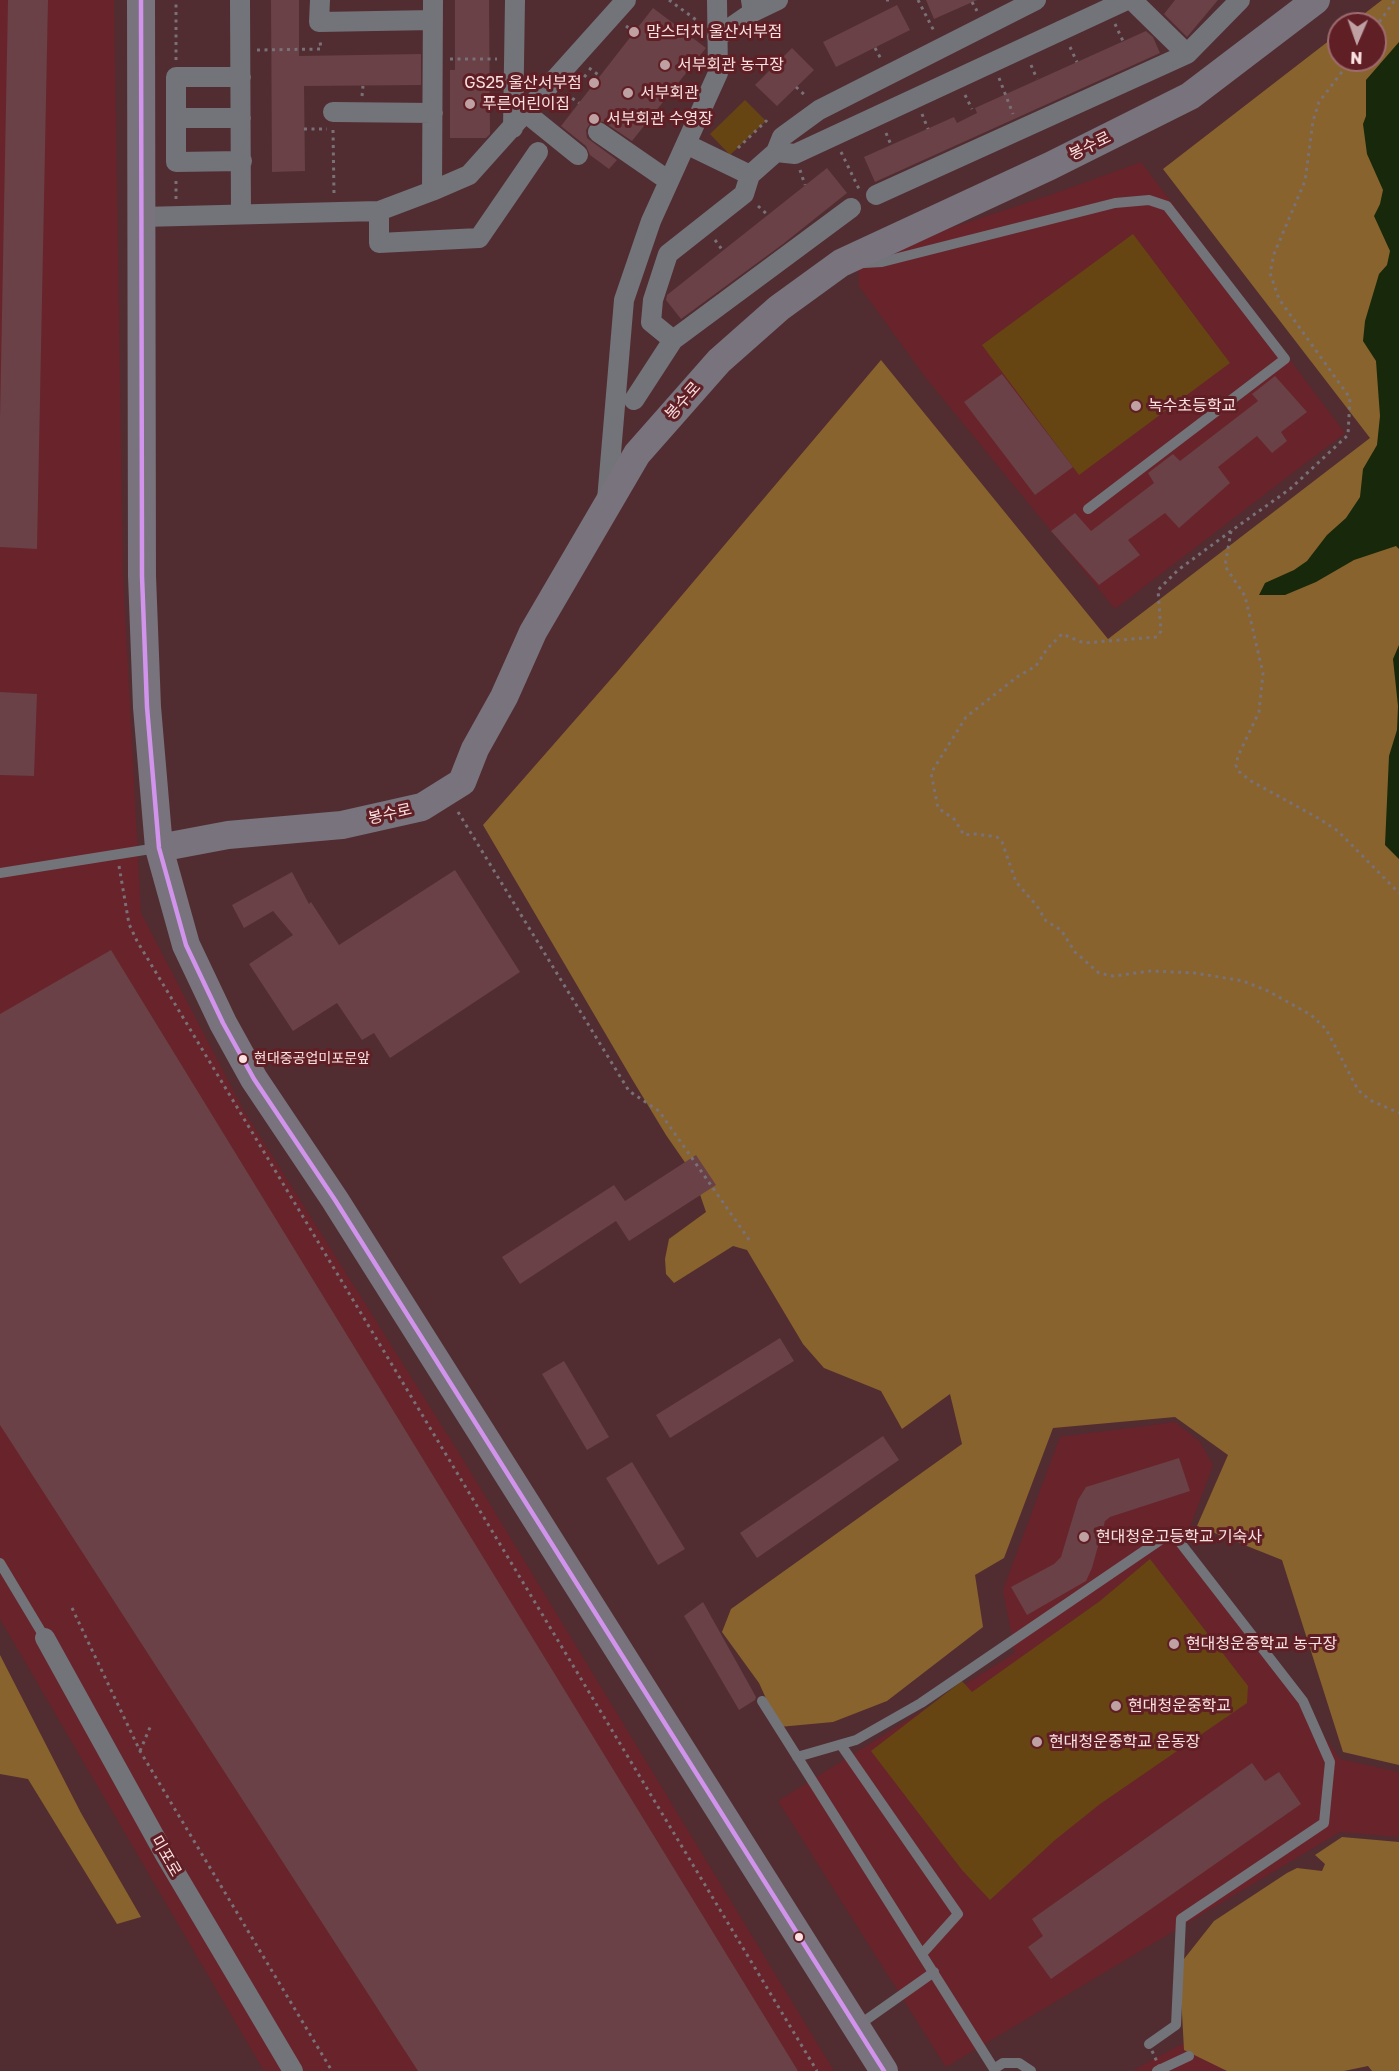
<!DOCTYPE html>
<html>
<head>
<meta charset="utf-8">
<style>
	body { margin:0 }
	#map { position:relative; width:1399px; height:2071px; overflow:hidden; background:#512d31; font-family:"Golos Text",sans-serif }
	canvas { display:block }
	.north { position:absolute; left:1327px; top:12px; width:60px; height:60px; box-sizing:border-box; background:#601e25; border:2px solid #9e6c70; border-radius:50%; rotate:182deg; font-size:16px; font-weight:700; line-height:24px; text-align:center; color:#fae0e0 }
	.north::after { content:''; display:block; margin:auto; width:21px; height:27px; background:#bfa1a3; clip-path:polygon(50% 0,100% 100%,50% 72%,0 100%) }
</style>
</head>
<body>
<div id="map">
<canvas width="1399" height="2071"></canvas>
<div class="north">N</div>
</div>
<script>
const ctx = document.querySelector('canvas').getContext('2d');
ctx.lineJoin = 'round';
function fillPath(path, color) { ctx.fillStyle = color; ctx.fill(path, 'evenodd'); }
const shape = rows => new Path2D(rows.map(r => 'M' + r).join(''));
function strokePath(path, color, width, dash) { ctx.strokeStyle = color; ctx.lineWidth = width; ctx.lineCap = dash ? 'butt' : 'round'; ctx.setLineDash(dash || []); ctx.stroke(path); }
function write(font, color, halo, rows, align = 'center') {
  ctx.font = font + ' "Golos Text","Noto Sans KR",sans-serif'; ctx.lineWidth = 6; ctx.setLineDash([]); ctx.textBaseline = 'middle'; ctx.strokeStyle = halo; ctx.fillStyle = color; for (const [text, x, y, turn = 0] of rows) {
    ctx.save(); ctx.translate(x, y); ctx.rotate((+turn || 0) * Math.PI / 180); ctx.textAlign = isNaN(turn) ? turn : align; if (halo) ctx.strokeText(text, 0, 0); ctx.fillText(text, 0, 0); ctx.restore();
  }
}
fillPath(shape([
	[0,0,114,0,123,576,141,913,243,1109,462,1458,834,2071,264,2071,0,1619],
	[1141,162,1345,433,1115,609,926,378,859,286,858,259,1053,194],
	[1175,1422,1200,1442,1213,1465,1185,1541,1340,1759,1399,1772,1399,1837,1340,1832,946,2067,778,1801,1015,1653,1003,1590,1060,1437],
	[1184,2043,1184,2050,1227,2071,1132,2071]
]), '#69232b');
fillPath(shape([
	[745,100,766,121,730,155,710,134],
	[1133,234,1230,363,1079,475,982,345],
	[1150,1559,1248,1686,1247,1703,1100,1804,1055,1840,990,1900,962,1870,871,1751,962,1681,972,1692,1100,1601]
]), '#664513');
fillPath(shape([
	[1382,0,1399,0,1399,1765,1343,1752,1282,1560,1197,1526,1228,1455,1175,1417,1053,1428,1004,1558,975,1575,983,1627,887,1701,833,1722,779,1727,759,1683,722,1632,731,1609,962,1444,950,1394,902,1429,881,1391,824,1368,803,1344,747,1250,733,1246,674,1283,666,1274,665,1259,669,1239,706,1212,693,1174,666,1135,632,1079,483,825,617,672,881,360,1108,639,1370,438,1163,169,1339,33,1339,60,1375,60,1375,24,1351,24],
	[0,1655,81,1813,141,1917,117,1924,28,1779,0,1774],
	[1342,1837,1399,1842,1399,2071,1372,2071,1368,2066,1344,2071,1227,2071,1184,2050,1180,1976,1184,1959,1214,1921,1287,1873,1297,1868,1322,1871,1325,1864,1315,1855]
]), '#89632d');
fillPath(shape([
	[1399,42,1399,549,1396,546,1354,560,1316,582,1285,595,1259,595,1265,583,1294,570,1307,561,1327,535,1346,518,1360,497,1363,469,1377,445,1380,416,1376,361,1363,341,1365,321,1379,274,1387,265,1390,251,1374,216,1380,204,1383,190,1367,154,1363,124,1366,116,1366,80],
	[1399,645,1399,859,1385,845,1389,756,1397,730,1398,706,1393,659]
]), '#17280b');
fillPath(shape([
	[8,0,48,0,37,549,0,547,0,417],
	[271,0,299,0,299,56,421,54,421,85,304,86,305,171,272,172],
	[455,0,489,0,490,134,486,138,450,138,450,70,455,70],
	[926,0,977,0,934,19],
	[1175,0,1218,0,1187,37,1164,14],
	[897,5,910,30,836,67,823,42],
	[653,8,706,48,632,141,604,122,593,121,589,125,586,130,587,138,617,160,609,169,590,155,586,146,561,126],
	[1146,31,1153,37,1160,53,875,182,864,157,954,117,957,123,977,113,975,108],
	[792,48,814,70,777,106,755,85],
	[827,168,847,193,783,244,681,319,666,300,667,295],
	[1002,374,1073,467,1035,495,964,402],
	[1275,376,1307,412,1281,432,1287,441,1272,453,1257,436,1218,467,1230,483,1179,528,1165,513,1128,540,1140,555,1099,585,1051,531,1075,513,1091,531,1154,483,1148,473,1173,454,1180,461,1258,401,1252,394],
	[0,692,37,694,34,776,0,775],
	[455,870,520,972,390,1058,374,1033,362,1040,337,1003,293,1031,249,964,293,935,273,911,244,928,232,905,292,872,309,904,311,902,339,945],
	[111,950,798,2071,418,2071,0,1425,0,1014],
	[696,1155,716,1185,629,1241,616,1221,520,1284,502,1257,614,1185,625,1201],
	[780,1338,794,1361,670,1438,656,1415],
	[564,1361,609,1437,587,1450,542,1374],
	[883,1436,899,1460,757,1558,740,1533],
	[1179,1458,1190,1491,1110,1517,1105,1521,1092,1568,1086,1581,1027,1615,1011,1587,1054,1564,1061,1557,1078,1500,1086,1487],
	[632,1462,685,1549,658,1565,606,1478],
	[703,1602,756,1697,755,1700,739,1710,684,1616],
	[1252,1763,1265,1781,1279,1772,1301,1804,1051,1979,1028,1947,1043,1936,1032,1919]
]), '#694146');
strokePath(shape([
	[669,0,699,22],
	[886,0,889,0],
	[918,0,935,33],
	[972,2,977,11],
	[1115,24,1123,41],
	[626,26,634,32],
	[1375,28,1395,0],
	[1070,47,1077,62],
	[875,48,881,59],
	[257,50,321,49,320,41],
	[450,59,497,59],
	[176,60,176,0],
	[1351,60,1319,102,1313,121,1305,181,1274,254,1270,273,1279,299,1350,398,1348,435,1290,489,1231,531,1225,566,1245,596,1263,673,1259,712,1238,756,1236,765,1237,770,1251,781,1318,818,1338,831,1399,893],
	[1031,65,1037,79],
	[589,68,600,76],
	[584,75,594,83],
	[999,78,1013,114],
	[796,87,806,96],
	[566,94,579,103],
	[965,95,972,109],
	[362,96,363,86],
	[922,114,928,129],
	[610,120,616,114],
	[304,129,327,129],
	[333,130,334,195],
	[886,133,891,145],
	[738,148,766,121,770,125],
	[841,152,859,189],
	[800,170,805,185],
	[176,181,176,199],
	[758,206,768,215],
	[715,240,723,251],
	[1231,531,1178,570,1158,590,1161,631,1157,637,1084,643,1062,634,1047,649,1036,666,1017,677,966,717,931,773,938,808,954,819,964,835,976,834,997,837,1002,842,1016,882,1037,906,1046,921,1061,930,1075,952,1099,973,1113,976,1151,971,1195,973,1243,981,1268,991,1311,1015,1326,1029,1358,1090,1370,1100,1399,1113],
	[458,812,629,1091,659,1111,750,1241],
	[119,866,129,924,137,941,817,2071],
	[72,1608,140,1751,332,2071],
	[140,1751,151,1725]
]), '#797177', 3, [3, 4.5]);
strokePath(shape([
	[864,263,882,262,1115,203,1149,200,1167,206,1285,359,1088,509],
	[0,873,157,848],
	[0,1563,45,1638],
	[762,1701,994,2069,1003,2063,1019,2063,1031,2071],
	[841,1745,958,1914,922,1954],
	[797,1757,856,1740,921,1703,1172,1532,1303,1701,1330,1762,1324,1823,1181,1919,1176,2025,1149,2044],
	[856,2027,934,1972],
	[1157,2071,1189,2056]
]), '#73737a', 10);
strokePath(shape([
	[240,0,241,214],
	[320,0,319,22,433,20],
	[751,0,753,12,778,0],
	[1036,0,819,110,782,137,776,152,795,154,1127,0],
	[1132,0,1187,54,1240,0],
	[717,37,753,12],
	[241,77,176,77,176,162,242,161],
	[333,112,433,113],
	[526,113,578,155],
	[176,118,241,118],
	[513,128,515,0],
	[598,132,669,181],
	[686,144,750,175,776,152],
	[432,191,433,0],
	[876,195,1187,54],
	[379,211,379,243,479,238,538,152],
	[142,217,379,211,432,191,469,175,626,0],
	[673,340,851,208],
	[634,400,673,340,651,322,653,300,668,254,744,194,750,175],
	[607,500,624,300,651,221,718,73,717,0],
	[45,1638,165,1855,293,2071]
]), '#73737a', 20);
strokePath(shape([
	[141,0,142,576,147,707,159,848,186,945,223,1023,254,1079,335,1200,884,2071],
	[159,848,228,835,342,825,422,807,462,782,475,749,504,697,533,632,637,454,719,361,779,308,841,263,1050,166,1190,96,1316,0]
]), '#78737c', 28);
strokePath(shape([
	[1149,2044,1161,2071]
]), '#797177', 3, [3, 4.5]);
strokePath(shape([
	[141,0,142,576,147,707,159,848,186,945,223,1023,254,1079,335,1200,884,2071]
]), '#d193ec', 4.5);
for (const [x, y, r, color] of [
	[634,32,6,"#bfa1a3"],
	[665,65,6,"#bfa1a3"],
	[594,83,6,"#bfa1a3"],
	[628,93,6,"#bfa1a3"],
	[470,104,6,"#bfa1a3"],
	[594,119,6,"#bfa1a3"],
	[1136,406,6,"#bfa1a3"],
	[243,1059,5,"#fae0e0"],
	[1084,1537,6,"#bfa1a3"],
	[1174,1644,6,"#bfa1a3"],
	[1116,1706,6,"#bfa1a3"],
	[1037,1742,6,"#bfa1a3"],
	[799,1937,5,"#fae0e0"]
]) { const dot = new Path2D(); dot.arc(x, y, r, 0, 2 * Math.PI); ctx.fillStyle = color; ctx.fill(dot); strokePath(dot, '#601e25', 2); }
write('14px', '#fae0e0', '#601e25', [
	["현대중공업미포문앞",254,1059]
], 'left');
write('16px', '#fae0e0', '#601e25', [
	["맘스터치 울산서부점",646,32],
	["서부회관 농구장",677,65],
	["GS25 울산서부점",582,83,"right"],
	["서부회관",640,93],
	["푸른어린이집",482,104],
	["서부회관 수영장",606,119],
	["녹수초등학교",1148,406],
	["현대청운고등학교 기숙사",1096,1537],
	["현대청운중학교 농구장",1186,1644],
	["현대청운중학교",1128,1706],
	["현대청운중학교 운동장",1049,1742]
], 'left');
write('16px', '#fae0e0', '#601e25', [
	["봉수로",1090,146,-26],
	["봉수로",683,401,-49],
	["봉수로",390,814,-13],
	["미포로",166,1856,60]
]);
</script>
</body>
</html>
